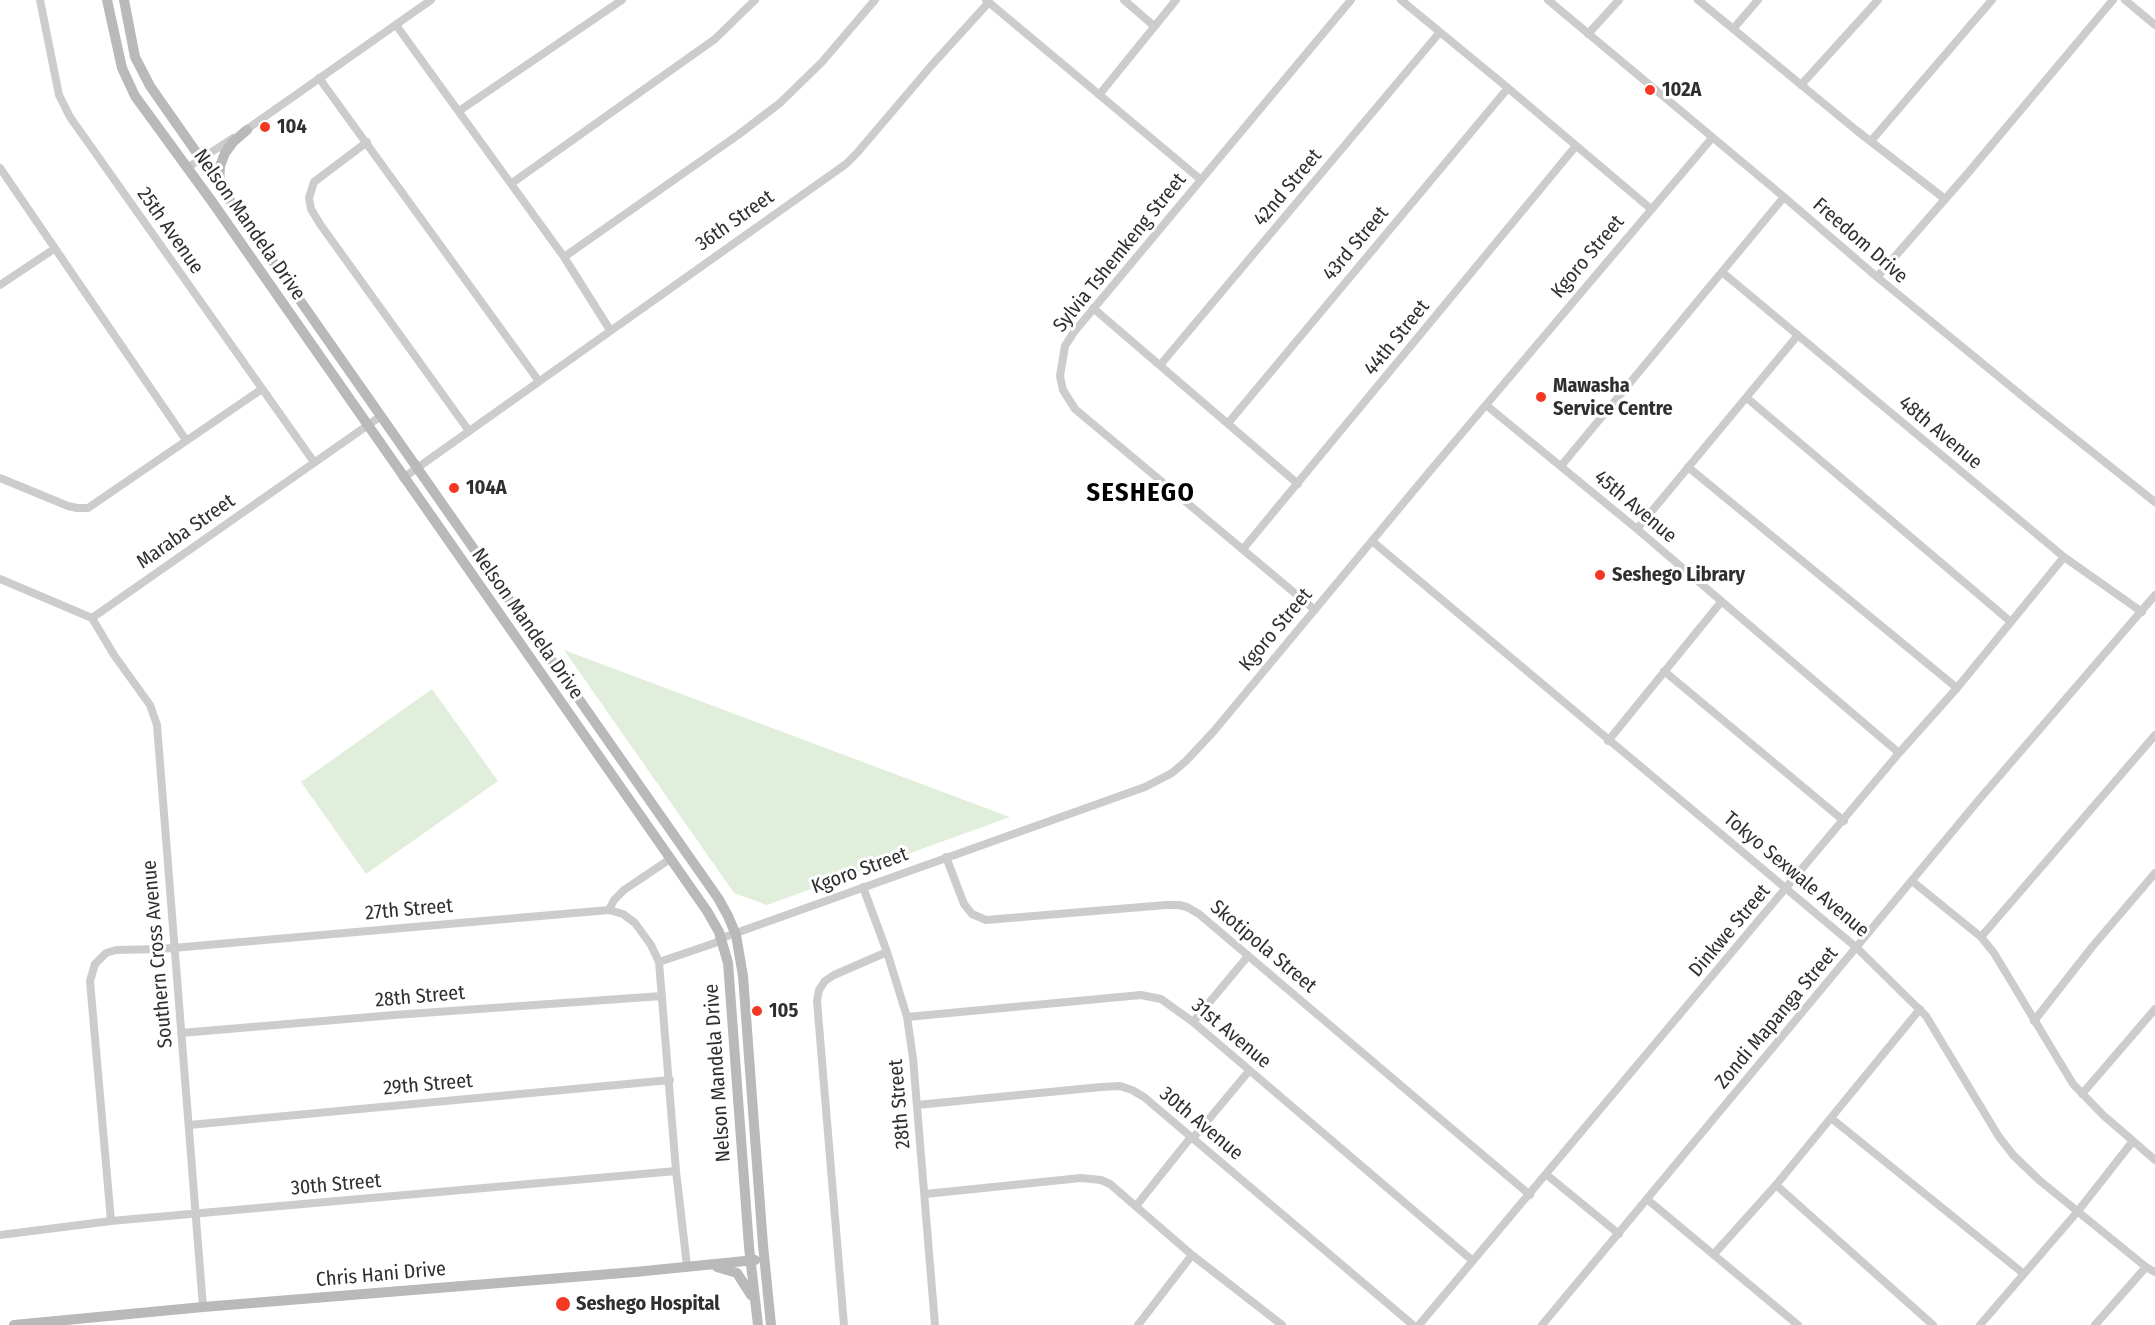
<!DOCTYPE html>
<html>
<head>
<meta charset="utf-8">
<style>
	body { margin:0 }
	canvas { display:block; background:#fff }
</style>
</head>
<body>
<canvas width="2155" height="1325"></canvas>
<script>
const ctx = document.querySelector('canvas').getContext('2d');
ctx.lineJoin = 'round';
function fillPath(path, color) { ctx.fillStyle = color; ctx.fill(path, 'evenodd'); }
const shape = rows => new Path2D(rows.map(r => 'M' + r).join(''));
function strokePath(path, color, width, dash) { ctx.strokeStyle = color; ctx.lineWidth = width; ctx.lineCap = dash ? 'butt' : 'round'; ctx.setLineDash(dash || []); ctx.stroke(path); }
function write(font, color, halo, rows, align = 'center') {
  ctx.font = font + ' "Fira Sans Condensed",sans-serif'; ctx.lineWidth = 6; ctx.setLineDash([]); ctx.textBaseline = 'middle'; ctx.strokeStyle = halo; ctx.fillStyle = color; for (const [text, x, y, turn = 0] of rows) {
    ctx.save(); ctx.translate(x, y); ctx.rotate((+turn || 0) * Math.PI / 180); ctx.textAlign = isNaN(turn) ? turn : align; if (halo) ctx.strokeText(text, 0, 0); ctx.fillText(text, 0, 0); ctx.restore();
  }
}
fillPath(shape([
	[564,650,1010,817,767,905,734,893],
	[432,689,498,781,366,874,301,782]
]), '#e2eedc');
strokePath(shape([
	[40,0,59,95,70,117,314,462],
	[986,0,1200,179],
	[1124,0,1154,26],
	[1401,0,1508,88,1651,209],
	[1548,0,1784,197,1877,277,2032,404,2155,502],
	[1698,0,1856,130,1945,199],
	[2125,0,2155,25],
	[396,25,564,257,610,330],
	[1733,29,1758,0],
	[1588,34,1619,0],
	[319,78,538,380],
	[1801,85,1878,0],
	[1099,95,1176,0],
	[459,111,622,0],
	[243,132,431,0],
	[1871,141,1992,0],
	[367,142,314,182,309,198,311,209,320,224,469,431],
	[0,168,186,440],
	[187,168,233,138],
	[512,183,715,39,755,0],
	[564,257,738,135,780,103,822,62,875,0],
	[1722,272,2064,557,2142,612],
	[1877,277,1968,173,2113,0],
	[0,285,54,249],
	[1093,308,1298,484],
	[1161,364,1440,32],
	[1747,398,2011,622],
	[1486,405,1637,529,1899,753],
	[1229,422,1508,88],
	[1561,466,1784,197],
	[1688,467,1957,688],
	[0,478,68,506,77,508,88,508,262,389],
	[403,478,846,164,857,153,931,66,989,2],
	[1637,529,1798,335],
	[1372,541,1857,948,1926,1016,1999,1137,2014,1156,2039,1180,2146,1267,2155,1272],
	[1243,549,1575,147],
	[0,579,92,618],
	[1315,610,1075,409,1063,390,1060,376,1065,346,1074,332,1351,0],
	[92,618,114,655,150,705,157,725,203,1307],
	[92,618,381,416],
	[1664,671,1844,821],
	[1608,741,1721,602],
	[946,857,964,904,972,914,986,920,1166,905,1179,905,1187,907,1199,914,1530,1195],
	[1912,881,1981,937,1994,953,2073,1084,2103,1115,2155,1160],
	[863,887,887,952,907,1017,913,1058,935,1325],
	[609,910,614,900,624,890,670,859],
	[1981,937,2155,735],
	[659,962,715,943,722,938,1145,787,1172,773,1186,761,1214,731,1430,471,1712,138],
	[907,1017,1141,995,1161,999,1193,1022,1473,1261],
	[2034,1021,2092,947,2155,873],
	[1193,1022,1248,956],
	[181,1033,394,1015,662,996],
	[2082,1094,2155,1009],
	[917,1105,1101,1087,1120,1086,1132,1090,1144,1097,1413,1325],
	[1831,1118,2024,1274],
	[189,1125,670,1080],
	[1193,1138,1249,1071],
	[1547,1175,1619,1234],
	[1776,1185,1933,1325],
	[925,1194,1081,1178,1101,1180,1110,1184,1192,1255,1282,1325],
	[1648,1200,1798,1325],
	[1136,1206,1191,1137],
	[111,1221,90,981,95,964,106,953,116,950,161,949,609,910,623,914,635,923,651,945,659,962,676,1171,687,1266],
	[0,1235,111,1221,676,1171],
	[1714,1254,1776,1185,1920,1009],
	[844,1325,817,1001,819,990,825,981,834,975,887,952],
	[1138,1325,1192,1255],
	[1419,1325,1899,753,1957,688,2064,557],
	[1542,1325,1977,802,2155,595],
	[1980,1325,2078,1211,2133,1141],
	[2095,1325,2146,1267]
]), '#ccc', 8);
strokePath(shape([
	[107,0,122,68,135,96,213,203,707,911,719,932,728,963,749,1247,758,1325],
	[124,0,135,57,150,86,718,898,728,916,736,935,743,976,763,1245,771,1325],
	[219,186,220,166,225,153,233,142,247,130],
	[717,1267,737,1273,751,1295],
	[14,1325,203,1307,635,1272,755,1260]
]), '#b9b9b9', 10);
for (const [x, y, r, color] of [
	[1650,90,6,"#f53823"],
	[265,127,6,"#f53823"],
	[1541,397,6,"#f53823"],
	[454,488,6,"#f53823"],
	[1600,575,6,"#f53823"],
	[757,1011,6,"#f53823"],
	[563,1304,8,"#f53823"]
]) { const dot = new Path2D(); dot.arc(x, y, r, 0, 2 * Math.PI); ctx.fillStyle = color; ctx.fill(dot); strokePath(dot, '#fff', 2); }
write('bold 20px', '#2f2f2f', '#fff', [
	["102A",1662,90],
	["104",277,127],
	["Mawasha",1553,386],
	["Service Centre",1553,409],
	["104A",466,488],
	["Seshego Library",1612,575],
	["105",769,1011],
	["Seshego Hospital",576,1304]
], 'left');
write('20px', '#2f2f2f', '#fff', [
	["42nd Street",1288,188,-50],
	["36th Street",735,221,-35],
	["Nelson Mandela Drive",249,225,55],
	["25th Avenue",170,231,55],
	["Freedom Drive",1860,241,41],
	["43rd Street",1356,244,-50],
	["Sylvia Tshemkeng Street",1120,253,-51],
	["Kgoro Street",1588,257,-50],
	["44th Street",1397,338,-51],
	["48th Avenue",1940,433,40],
	["45th Avenue",1635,507,40],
	["Maraba Street",186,532,-35],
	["Nelson Mandela Drive",527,624,55],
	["Kgoro Street",1276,630,-50],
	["Kgoro Street",860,871,-20],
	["Tokyo Sexwale Avenue",1796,875,40],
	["27th Street",409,910,-5],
	["Dinkwe Street",1730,931,-50],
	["Skotipola Street",1263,947,40],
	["Southern Cross Avenue",158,954,-95],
	["28th Street",420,997,-5],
	["Zondi Mapanga Street",1777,1018,-50],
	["31st Avenue",1231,1034,40],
	["Nelson Mandela Drive",718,1073,-94],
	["29th Street",428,1085,-5],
	["28th Street",900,1104,-95],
	["30th Avenue",1201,1124,40],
	["30th Street",336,1185,-5],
	["Chris Hani Drive",381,1275,-5]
]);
ctx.letterSpacing = '1.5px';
write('bold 26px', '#000', '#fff', [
	["SESHEGO",1141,494]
]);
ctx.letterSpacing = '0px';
</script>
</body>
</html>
